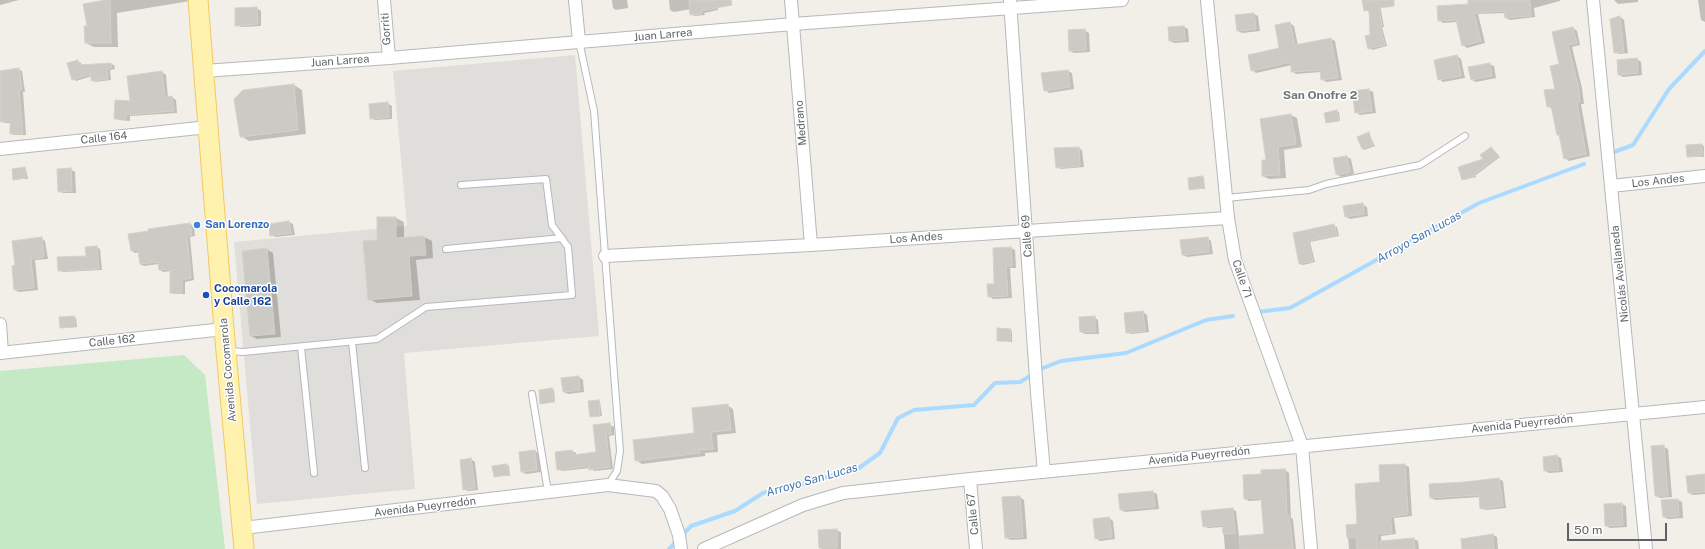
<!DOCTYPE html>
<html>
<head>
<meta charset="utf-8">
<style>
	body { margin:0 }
	#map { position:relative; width:1705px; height:549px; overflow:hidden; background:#f1efe8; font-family:"Public Sans",sans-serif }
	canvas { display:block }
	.scale { position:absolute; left:1567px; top:523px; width:100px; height:18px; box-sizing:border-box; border:2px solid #5f6368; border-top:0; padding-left:5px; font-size:12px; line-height:14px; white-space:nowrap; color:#5f6368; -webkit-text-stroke:3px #fff; paint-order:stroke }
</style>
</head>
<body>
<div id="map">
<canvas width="1705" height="549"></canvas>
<div class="scale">50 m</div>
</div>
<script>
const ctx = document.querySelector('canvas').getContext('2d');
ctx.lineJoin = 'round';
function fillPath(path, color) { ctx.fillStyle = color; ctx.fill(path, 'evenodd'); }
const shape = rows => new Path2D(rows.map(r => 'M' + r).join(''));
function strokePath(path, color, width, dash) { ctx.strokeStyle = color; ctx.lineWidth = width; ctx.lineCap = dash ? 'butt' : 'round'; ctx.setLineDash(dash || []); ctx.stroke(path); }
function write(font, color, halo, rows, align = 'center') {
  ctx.font = font + ' "Public Sans",sans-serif'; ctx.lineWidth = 3; ctx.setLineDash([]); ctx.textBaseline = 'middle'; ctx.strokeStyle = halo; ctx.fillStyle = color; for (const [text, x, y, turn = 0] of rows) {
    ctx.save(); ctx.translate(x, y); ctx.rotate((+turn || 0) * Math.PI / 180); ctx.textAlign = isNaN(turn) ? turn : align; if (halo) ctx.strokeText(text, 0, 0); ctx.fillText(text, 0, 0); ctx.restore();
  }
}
fillPath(shape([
	[575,55,599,336,404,353,415,489,257,504,234,242,407,226,393,71]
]), '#e0deda');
fillPath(shape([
	[184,355,205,375,225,549,0,549,0,371]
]), '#c5e8c5');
fillPath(shape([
	[0,0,19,0,0,5],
	[109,0,190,0,190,1,117,13,118,47,94,47,86,43,88,27],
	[612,0,627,0,628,8,616,10,613,8],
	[669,0,716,0,718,10,704,13,705,15,695,16,691,14,691,9,674,12,670,10],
	[1370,0,1379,0,1384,27,1382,27,1387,46,1372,50,1369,48,1371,36,1370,12,1365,10],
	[1469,0,1560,0,1560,1,1534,8,1535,17,1510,20,1506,18,1506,13,1478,14,1485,43,1467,48,1463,45,1457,22,1443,23,1439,20,1469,5],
	[1614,0,1638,0,1638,2,1618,4],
	[1698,0,1705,0,1705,22,1701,20],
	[257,8,261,11,261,26,241,27,236,25],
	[1254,14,1258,16,1260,31,1242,33,1238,31],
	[1620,17,1624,20,1628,53,1619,54,1615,52],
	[1290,23,1294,26,1298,46,1331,39,1335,41,1342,80,1326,82,1322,79,1321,72,1296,74,1292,71,1292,65,1256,73,1252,70,1280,49,1276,26],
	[1184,27,1188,29,1189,42,1174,43,1170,41],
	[1573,28,1577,31,1580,45,1572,47,1582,88,1584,104,1581,104,1590,156,1569,161,1565,158,1560,136,1558,135,1552,109,1547,106,1556,90,1561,65],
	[1084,30,1089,33,1090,52,1074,53,1070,51],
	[1457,56,1461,59,1465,78,1443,82,1439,79],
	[1637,59,1641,62,1642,75,1623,77,1619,75],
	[77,61,81,63,82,66,111,64,114,65,115,69,110,70,111,80,95,82,92,80,92,76,76,81,73,79],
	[1489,64,1494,66,1496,78,1476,82,1472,80],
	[18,69,22,71,25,92,23,92,26,135,14,135,11,133,11,123,5,123,1,121,0,72],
	[1068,71,1072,73,1074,89,1049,93,1045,90],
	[162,72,166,75,168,98,172,97,176,100,177,113,130,116,130,121,119,120,115,118],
	[294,85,302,90,306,134,249,141,241,136],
	[1369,90,1373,92,1376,113,1360,115,1356,112,1353,92],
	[387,103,392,106,392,119,375,120,371,118],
	[1337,112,1339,112,1340,121,1327,122],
	[1291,115,1297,118,1302,147,1284,150,1286,178,1269,179,1263,176,1268,161],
	[1369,134,1375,146,1364,150,1363,149],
	[1702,145,1704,146,1704,157,1688,157],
	[1078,148,1082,150,1084,167,1061,169,1057,167],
	[1492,149,1500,157,1476,175,1476,177,1464,180,1463,179,1485,160],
	[1347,157,1351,159,1354,174,1341,177,1337,174],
	[25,168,26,169,28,179,14,179],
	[70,169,75,172,76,193,63,193,59,191],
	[1202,177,1204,178,1205,189,1190,189],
	[1362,204,1367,207,1368,216,1350,219,1346,217],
	[396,218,404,222,404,238,424,237,432,241,433,258,416,260,420,300,377,303,369,299,378,241],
	[289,222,293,224,295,235,275,237,271,235],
	[190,224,194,226,195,236,190,237,194,280,185,282,185,294,174,294,171,292,171,271,163,272,160,270,159,264,144,266,140,264,139,252,135,253,132,251,149,232,149,230],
	[1334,226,1337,227,1339,236,1310,242,1315,262,1303,265,1300,264,1294,234],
	[41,238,45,241,48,259,35,260,38,290,19,292,15,290,16,266],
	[1207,238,1211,241,1213,254,1187,257,1183,255],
	[97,247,100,249,102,270,63,272,59,270,87,256],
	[1011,248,1015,250,1016,268,1010,268,1012,298,993,299,989,296],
	[266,249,273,253,281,337,257,339,251,336],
	[1143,312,1147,315,1149,332,1131,334,1127,332],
	[74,317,76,318,77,327,61,328],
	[1094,317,1098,320,1099,334,1085,334,1081,332],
	[1010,330,1012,331,1012,342,998,341],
	[579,377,583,380,584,392,568,394,564,392],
	[552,389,554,390,555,402,541,403,540,391],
	[599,401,600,402,602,416,592,417,591,416],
	[727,405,733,409,736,433,717,435,718,452,705,453,705,456,642,464,636,460,695,434],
	[610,425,614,427,614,435,609,436,613,469,594,471,590,468,562,471,558,469,556,452,572,451,576,453,576,455,597,453],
	[1664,447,1668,449,1672,497,1660,498,1656,496],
	[535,451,539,454,541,472,526,474,522,472],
	[1557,456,1561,458,1563,472,1549,473,1545,471],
	[471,459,475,462,478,490,468,491,464,489],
	[507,465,509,466,510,476,495,476],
	[1405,465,1409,467,1412,516,1394,518,1396,534,1381,536,1382,549,1349,549,1347,526,1358,524,1381,483],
	[1285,470,1289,473,1291,518,1293,519,1296,549,1225,549,1223,527,1208,528,1204,526,1232,509,1236,511,1239,537,1265,535,1262,500,1249,501,1245,499,1262,475],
	[1705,475,1705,494,1693,495,1689,493],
	[1499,479,1503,481,1506,508,1485,510,1481,508,1480,497,1435,500,1431,498,1465,483],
	[1153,492,1157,494,1159,509,1125,512,1121,510],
	[1020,497,1024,500,1027,539,1011,540,1006,538],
	[1678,500,1682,502,1683,518,1668,519,1664,517],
	[1622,504,1626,506,1627,527,1610,528,1606,526],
	[1109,518,1113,521,1115,539,1100,541,1096,538],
	[836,530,841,532,841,549,822,549,820,547],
	[1493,535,1497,537,1498,549,1463,549,1480,538,1480,536],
	[1414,539,1418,541,1419,549,1400,549]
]), '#0003');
strokePath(shape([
	[1614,152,1633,145,1669,89,1705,51],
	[1257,312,1290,308,1479,203,1584,164],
	[669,549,691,526,735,511,763,493,803,484,859,468,880,453,898,418,914,410,974,405,995,383,1020,382,1043,368,1061,361,1126,353,1206,320,1233,316]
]), '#aadaff', 4);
const building = shape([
	[105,0,110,0,111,43,85,43,84,26,87,26,83,4,105,0],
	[689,0,731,0,732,5,701,11,702,14,690,15,689,0],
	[1362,0,1394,0,1394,6,1379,8,1382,26,1380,26,1385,45,1368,49,1365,36,1370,35,1369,10,1364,11,1362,0],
	[1468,0,1530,0,1531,16,1505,18,1504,11,1474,13,1481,41,1462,46,1456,20,1438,21,1437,6,1468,4,1468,0],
	[257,7,258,24,235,26,235,8,257,7],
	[1254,13,1256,29,1237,31,1235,15,1254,13],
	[1620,16,1624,52,1614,53,1610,19,1620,16],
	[1290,22,1295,45,1331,38,1338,78,1321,80,1320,70,1291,72,1291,62,1251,71,1248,55,1279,48,1275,25,1290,22],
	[1184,26,1185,40,1169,41,1168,27,1184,26],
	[1573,27,1577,43,1568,45,1578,85,1580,102,1577,103,1586,154,1564,159,1559,135,1557,135,1551,106,1547,107,1544,90,1555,89,1550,66,1559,64,1552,32,1573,27],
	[1085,29,1086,50,1069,51,1068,30,1085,29],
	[1457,55,1461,76,1438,80,1434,60,1457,55],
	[1637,58,1638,73,1618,75,1617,60,1637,58],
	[78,60,79,65,111,63,112,67,107,69,108,79,91,81,91,74,72,80,67,63,78,60],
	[1490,63,1492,76,1471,80,1468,67,1490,63],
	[19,68,22,90,19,90,23,134,10,134,10,121,0,122,0,71,19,68],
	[1068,70,1070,87,1044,91,1041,73,1068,70],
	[162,71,165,97,172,96,174,111,126,115,126,119,114,119,115,100,130,101,127,76,162,71],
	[294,84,298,130,240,137,234,99,243,90,294,84],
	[1369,89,1372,111,1355,113,1352,91,1369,89],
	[388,102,389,117,370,119,369,104,388,102],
	[1337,110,1339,121,1326,123,1324,113,1337,110],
	[1291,114,1296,144,1278,147,1280,175,1262,176,1262,160,1266,160,1260,119,1291,114],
	[1369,132,1373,145,1362,149,1357,137,1369,132],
	[1702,144,1703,156,1687,157,1686,145,1702,144],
	[1079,147,1080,166,1056,168,1054,148,1079,147],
	[1491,147,1499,156,1475,174,1475,176,1462,180,1458,167,1483,159,1480,155,1491,147],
	[1347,156,1350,172,1336,175,1333,158,1347,156],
	[25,167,26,178,13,180,12,169,25,167],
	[71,168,72,191,58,192,57,169,71,168],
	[1203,176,1204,188,1189,190,1188,178,1203,176],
	[1363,203,1364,214,1345,217,1343,206,1363,203],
	[377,217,396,217,396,238,424,236,426,255,409,256,412,296,368,300,363,241,377,240,377,217],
	[289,221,291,233,270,236,269,224,289,221],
	[190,223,192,235,187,236,191,278,182,280,182,293,170,293,170,269,159,270,158,262,140,264,138,250,131,251,128,234,148,231,148,229,190,223],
	[1334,224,1337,235,1308,241,1313,261,1299,264,1293,233,1334,224],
	[42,237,44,257,31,259,34,288,14,290,12,266,15,265,12,241,42,237],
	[1208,237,1209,252,1182,255,1180,240,1208,237],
	[97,246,99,269,58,271,57,257,86,256,85,247,97,246],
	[1011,247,1012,266,1006,266,1008,296,988,297,987,284,994,284,993,248,1011,247],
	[267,248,275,334,250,336,242,251,267,248],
	[1143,311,1145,331,1126,333,1124,313,1143,311],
	[74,316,75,327,60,328,59,317,74,316],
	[1095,316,1095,332,1080,332,1079,317,1095,316],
	[997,328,1011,329,1010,341,997,341,997,328],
	[579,376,580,390,563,392,561,378,579,376],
	[552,388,554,402,540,404,539,390,552,388],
	[599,400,600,416,590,417,588,401,599,400],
	[728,404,731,430,711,432,713,449,699,450,700,453,635,461,633,440,694,433,692,408,728,404],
	[610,423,611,434,606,434,610,467,589,470,589,466,557,470,555,452,572,450,573,455,596,452,593,425,610,423],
	[1664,445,1668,496,1655,496,1651,446,1664,445],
	[535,450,537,470,521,472,519,452,535,450],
	[1557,455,1559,470,1544,471,1543,457,1557,455],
	[471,458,475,488,463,490,460,460,471,458],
	[507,464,509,475,494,477,492,466,507,464],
	[1405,464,1408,514,1390,517,1392,533,1377,534,1378,549,1357,549,1356,537,1347,538,1346,525,1357,524,1355,484,1380,482,1379,465,1405,464],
	[1285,469,1287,515,1289,515,1293,549,1240,549,1239,536,1264,534,1261,498,1244,499,1243,475,1261,474,1261,470,1285,469],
	[1705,474,1705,492,1688,493,1686,476,1705,474],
	[1499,478,1503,506,1480,509,1479,495,1430,498,1429,484,1465,482,1499,478],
	[1153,491,1155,507,1120,510,1118,494,1153,491],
	[1020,496,1023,537,1005,538,1002,497,1020,496],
	[1678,499,1679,516,1663,517,1661,500,1678,499],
	[1622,503,1623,525,1605,526,1604,504,1622,503],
	[1233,508,1235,533,1223,534,1222,525,1203,527,1201,511,1233,508],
	[1109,517,1112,537,1095,539,1093,519,1109,517],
	[837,529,837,548,819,548,818,530,837,529],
	[1493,534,1494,549,1462,549,1461,539,1493,534],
	[1414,538,1415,549,1380,549,1380,541,1414,538]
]);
fillPath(building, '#cccac5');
strokePath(building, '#d6d1c6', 1);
const lane = shape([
	[579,41,594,111,620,451,617,471,608,485],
	[1226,198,1309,190,1326,184,1420,165,1465,136],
	[446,249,562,238],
	[352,342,365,468],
	[301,347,314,473],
	[229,351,243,352,377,339,426,307,572,295,568,247,552,225,546,179,461,185],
	[532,394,548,492]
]);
const street = shape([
	[384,0,389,58],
	[575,0,579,41],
	[791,0,811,245],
	[1207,0,1228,218,1235,260,1302,446,1311,549],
	[1593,0,1646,549],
	[1010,1,1037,393,1044,472],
	[204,71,389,58,793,24,1122,0],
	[0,149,208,127],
	[1611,186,1705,176],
	[605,256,811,245,1228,218],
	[0,324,2,353],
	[0,353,224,329],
	[970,479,976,549],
	[243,528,608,485,656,491,662,496,670,509,679,535,681,549],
	[704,549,803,505,843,493,970,479,1705,407]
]);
const primary = shape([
	[198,0,224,329,244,549]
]);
strokePath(lane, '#b5b8bc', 8);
strokePath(street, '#b5b8bc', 14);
strokePath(primary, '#f2c960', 21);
strokePath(lane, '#fff', 6);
strokePath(street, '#fff', 12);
strokePath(primary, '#fff2af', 19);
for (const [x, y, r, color] of [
	[197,225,4,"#3f7fe0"],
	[206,295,4,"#1a4fb4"]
]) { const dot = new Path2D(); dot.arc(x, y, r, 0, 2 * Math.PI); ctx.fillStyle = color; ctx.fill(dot); strokePath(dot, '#fff', 1.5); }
write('11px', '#5f6368', '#fff', [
	["Gorriti",386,29,-94],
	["Juan Larrea",663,35,-5],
	["Juan Larrea",340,61,-4],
	["Medrano",801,123,-95],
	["Calle 164",104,138,-6],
	["Los Andes",1658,181,-6],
	["Calle 69",1027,236,-94],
	["Los Andes",916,238,-4],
	["Nicolás Avellaneda",1620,274,-96],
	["Calle 71",1242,279,71],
	["Calle 162",112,341,-6],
	["Avenida Cocomarola",228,370,-95],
	["Avenida Pueyrredón",1522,424,-6],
	["Avenida Pueyrredón",1199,456,-6],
	["Avenida Pueyrredón",425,507,-7],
	["Calle 67",973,514,-96]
]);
write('bold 11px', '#366cbe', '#fff', [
	["San Lorenzo",205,225]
], 'left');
write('bold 11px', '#164399', '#fff', [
	["Cocomarola",214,289],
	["y Calle 162",214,302]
], 'left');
write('bold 12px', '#70757a', '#fff', [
	["San Onofre 2",1320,95]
]);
write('italic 12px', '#4174aa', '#fff', [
	["Arroyo San Lucas",1419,237,-29],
	["Arroyo San Lucas",812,480,-16]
]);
</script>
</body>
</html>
